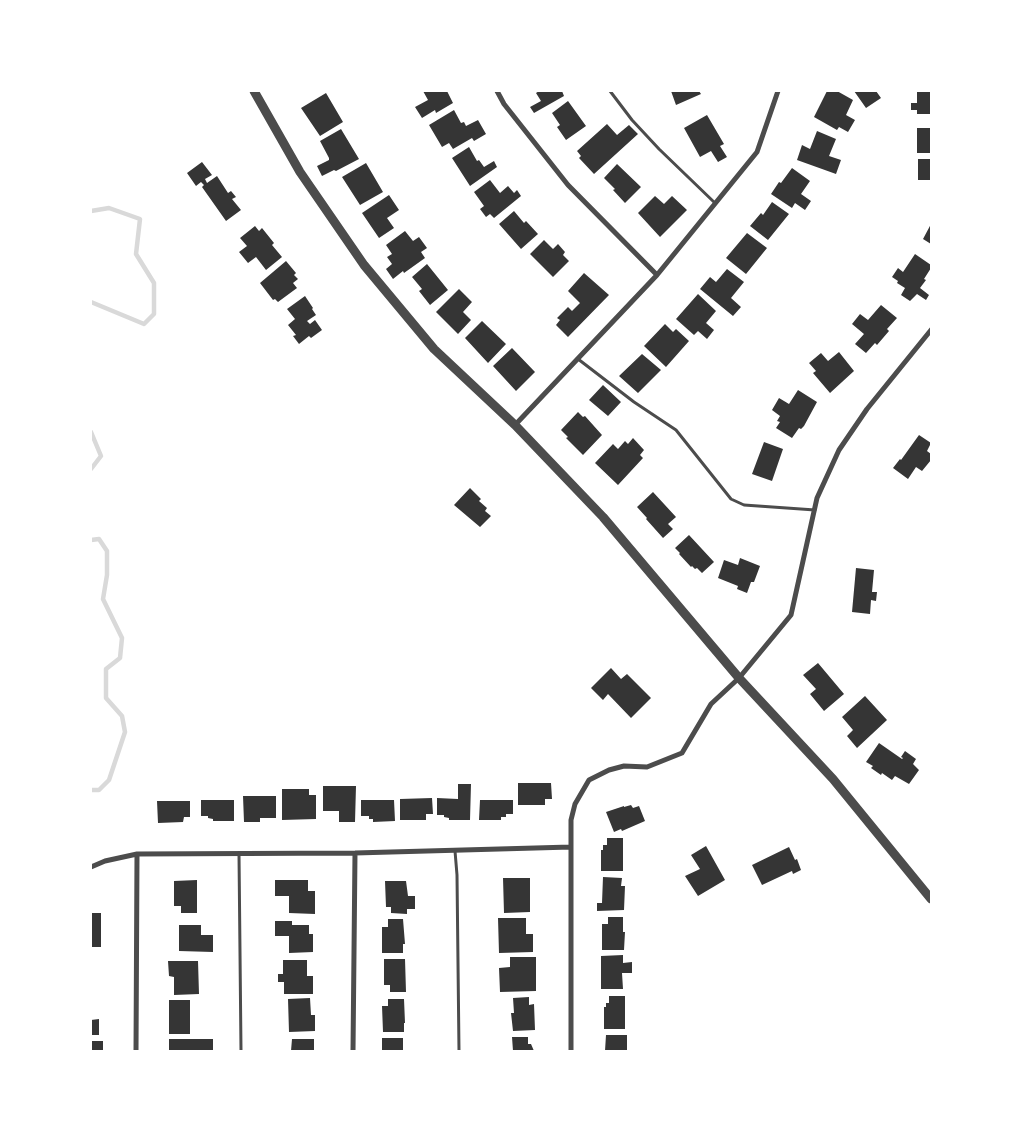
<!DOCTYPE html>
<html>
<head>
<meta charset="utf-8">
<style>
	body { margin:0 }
	#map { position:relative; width:1022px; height:1142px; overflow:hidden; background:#fff; font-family:"Noto Serif",serif }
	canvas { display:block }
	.frame { position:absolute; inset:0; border:92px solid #fff; pointer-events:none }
</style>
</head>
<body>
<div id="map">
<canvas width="1022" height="1142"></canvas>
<div class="frame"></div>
</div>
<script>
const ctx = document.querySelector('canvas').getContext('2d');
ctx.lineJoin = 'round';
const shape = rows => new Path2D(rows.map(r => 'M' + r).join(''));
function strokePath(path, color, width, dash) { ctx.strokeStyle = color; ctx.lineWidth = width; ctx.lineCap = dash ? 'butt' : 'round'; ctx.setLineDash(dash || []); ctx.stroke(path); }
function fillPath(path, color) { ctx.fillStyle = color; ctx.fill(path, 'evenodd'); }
strokePath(shape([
	[91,211,109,208,140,219,136,254,154,283,154,314,144,324,91,302],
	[91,432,101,456,91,469],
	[91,540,99,539,107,551,107,575,103,599,122,638,120,658,106,669,106,698,122,716,125,732,109,780,99,790,91,790]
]), '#d9d9d9', 4.5);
fillPath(shape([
	[423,91,447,91,453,103,436,113,435,110,422,118,415,107,428,100],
	[539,91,562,91,564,96,534,113,530,107,541,101,536,93],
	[671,91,699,91,701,94,676,105],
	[827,91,837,91,853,100,846,115,855,120,848,132,839,127,837,130,814,117],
	[854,91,876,91,881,98,866,108],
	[917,91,931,91,931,114,917,114,917,110,911,110,911,103,917,103],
	[326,93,343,122,320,136,301,108],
	[568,101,586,126,566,140,557,127,560,125,552,113],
	[454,110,461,123,464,122,466,126,478,120,486,134,474,141,472,138,453,149,449,143,442,147,429,125],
	[707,115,724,144,720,146,727,157,718,162,711,151,700,157,684,128],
	[607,124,617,135,629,125,638,134,594,174,579,158,581,156,577,151],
	[917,128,931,128,931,153,917,153],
	[341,129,359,159,336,171,334,170,322,176,317,166,329,160,329,158,320,141],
	[817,131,836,139,829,156,841,160,836,174,797,160,802,145,810,149],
	[469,147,477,161,479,160,484,167,494,161,497,167,470,186,452,158],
	[918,159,931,159,931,180,918,180],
	[202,162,212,175,205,179,207,183,217,176,228,193,231,191,236,197,232,199,241,210,226,221,202,187,204,185,201,182,196,186,187,173],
	[366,163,383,192,360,205,342,177],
	[617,164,641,187,625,203,613,190,615,189,604,178],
	[792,168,810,181,801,194,811,201,805,210,795,203,792,208,771,194,779,182,781,183],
	[490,180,500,193,508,186,514,193,517,190,521,196,494,218,490,214,486,217,480,209,484,206,474,192],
	[389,195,399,210,387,218,394,228,379,238,362,213],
	[655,196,664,204,672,196,687,210,660,237,638,213],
	[772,202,789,214,768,240,750,226,761,213,763,215],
	[514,211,524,223,526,221,538,234,521,249,499,224],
	[931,224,931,244,923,239],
	[255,226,259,231,262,228,274,243,272,245,282,257,266,270,256,257,248,263,239,252,247,246,240,238],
	[405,231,413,241,419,237,427,248,421,252,425,258,404,273,403,271,393,279,386,269,392,264,387,257,392,254,386,245],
	[747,233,767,248,746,274,726,258],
	[544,240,553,249,558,244,565,252,563,255,569,261,553,277,530,254],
	[915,254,931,265,931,268,924,279,926,280,920,288,929,295,926,300,917,294,910,301,901,295,905,288,897,283,898,281,892,277,898,268,903,272],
	[286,261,296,273,294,275,298,279,293,283,297,288,278,302,275,299,273,300,260,283],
	[427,264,448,290,430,305,419,291,422,289,412,277],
	[727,269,744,282,731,298,741,307,733,316,700,289,710,277,716,282],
	[584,273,609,295,568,337,556,325,560,320,557,318,568,307,572,311,580,303,568,291],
	[459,289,472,302,463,312,471,320,458,334,436,312],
	[698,294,716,311,706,323,714,330,707,339,698,331,694,335,676,319],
	[305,296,313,308,312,309,316,315,307,321,310,324,315,320,322,330,311,338,309,336,299,344,293,336,296,335,288,325,295,319,287,309],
	[881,305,897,318,887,329,889,331,877,345,875,343,866,353,855,344,864,334,852,324,860,314,868,320],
	[482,321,506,344,488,363,465,338],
	[665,324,673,332,676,329,689,341,666,367,644,346],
	[512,348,535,372,516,391,493,366],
	[839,352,854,371,830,393,813,373,816,371,809,363,821,353,828,361],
	[642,354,661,370,638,393,619,376],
	[603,385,621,402,608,416,589,400],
	[798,390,817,402,804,426,801,429,799,428,792,438,776,428,780,422,777,421,780,416,772,410,779,398,789,404],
	[578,412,583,417,585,416,602,435,583,455,566,438,568,437,561,430],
	[919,435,931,443,927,451,931,454,931,460,922,471,916,467,908,479,893,468,900,459,901,460],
	[633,438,644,450,640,455,643,458,618,485,595,463,613,444,618,449,625,441,628,444],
	[764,442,783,449,772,481,752,474],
	[470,488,481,499,479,501,487,508,485,511,491,516,480,527,454,505],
	[653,492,676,517,668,524,673,529,663,538,646,519,647,518,637,507],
	[689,535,714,562,702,573,697,568,695,569,692,566,691,567,679,554,680,553,675,548],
	[740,558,760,566,754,582,751,582,747,593,737,589,738,586,718,578,724,560,738,565],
	[856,568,874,570,872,592,877,592,876,601,871,600,870,614,852,612],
	[818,663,844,694,824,711,810,694,816,689,803,675],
	[611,668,621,679,627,674,651,698,631,718,608,694,603,700,591,688],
	[865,696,887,720,857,748,847,736,853,730,842,717],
	[879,743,902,759,903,758,901,757,905,751,916,759,913,764,919,770,909,784,895,776,892,780,882,773,881,775,871,768,873,766,866,762],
	[518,783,551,783,552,799,545,799,545,805,518,805],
	[458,784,471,784,470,820,449,820,449,818,444,817,444,815,437,815,437,798,458,799],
	[323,786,356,786,355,822,339,822,339,811,323,811],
	[282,789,309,789,309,795,316,795,316,819,282,820],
	[243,796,276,796,276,818,260,818,260,822,244,822],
	[432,798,433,814,426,814,426,820,400,820,400,799],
	[201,800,234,800,234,821,213,821,213,819,208,818,208,816,201,816],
	[361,800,394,800,395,821,373,822,373,819,369,819,369,816,361,816],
	[480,800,513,800,513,814,506,814,506,817,501,817,501,820,479,820],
	[157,801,190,801,190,817,184,817,183,822,158,823],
	[631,805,633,808,639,806,645,821,622,831,621,829,614,832,606,812,624,806,624,807],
	[607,838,623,838,623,871,601,871,601,850,603,850,603,845,607,845],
	[706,846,725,880,698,896,685,876,700,869,691,855],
	[789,847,795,860,797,859,801,870,793,874,792,871,762,885,752,865],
	[603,877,622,878,621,886,625,886,624,910,597,911,597,903,602,903],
	[503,878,530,878,530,912,504,913],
	[197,880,197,913,181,913,181,906,174,906,174,881],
	[275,880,308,880,308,891,315,891,315,914,289,913,289,896,275,896],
	[385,881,406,881,408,896,415,896,415,909,407,909,407,914,391,913,391,907,386,907],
	[91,913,101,913,101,947,91,947],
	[608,917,623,917,623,932,625,932,624,950,602,950,602,924,608,924],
	[498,918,526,918,526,934,533,934,533,952,499,953],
	[388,919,403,919,405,944,403,944,403,953,382,953,382,927,388,927],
	[275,921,292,921,292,925,309,925,309,934,313,934,313,952,289,953,289,936,275,936],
	[179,925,201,925,201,935,213,935,213,952,179,951],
	[623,955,623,963,632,962,632,973,622,973,623,989,601,989,601,956],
	[510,957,536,957,536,991,500,992,499,968,510,967],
	[384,959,405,959,406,992,390,992,390,985,384,985],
	[283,960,307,960,307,976,313,976,313,994,284,994,284,982,278,982,278,974,283,974],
	[168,961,198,961,199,994,174,995,174,977,169,976],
	[609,996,625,996,625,1029,604,1029,604,1007,606,1007,606,1003,609,1003],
	[529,997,529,1005,534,1004,535,1030,513,1031,511,1013,514,1013,513,998],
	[310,998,311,1015,315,1015,315,1031,289,1032,288,999],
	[388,999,404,999,405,1023,404,1023,404,1032,383,1032,382,1006,388,1006],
	[169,1000,190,1000,190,1034,169,1034],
	[99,1019,99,1035,91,1035,91,1020],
	[606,1035,627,1035,627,1051,605,1051],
	[512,1037,528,1037,528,1044,531,1044,534,1051,513,1051],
	[382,1038,403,1038,403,1051,382,1051],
	[169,1039,213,1039,213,1051,169,1051],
	[292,1039,314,1039,314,1051,291,1051],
	[91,1041,103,1041,103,1051,91,1051]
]), '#353535');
strokePath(shape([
	[610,91,632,120,659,149,715,203],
	[578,359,634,402,676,430,731,499,744,505,815,510],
	[455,851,457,875,459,1051],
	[239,854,241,1051]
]), '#4c4c4c', 3);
strokePath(shape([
	[497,91,504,104,568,185,657,275],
	[515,425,657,275,757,152,778,91],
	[91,867,105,861,137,854,355,853,571,847],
	[136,1051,137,854],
	[353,1051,355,853],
	[571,1051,571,820,575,804,589,780,609,770,624,766,647,767,682,753,711,704,739,678,791,615,817,498,839,450,867,409,931,330]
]), '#4c4c4c', 5);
strokePath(shape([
	[254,91,300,172,364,265,434,349,515,425,603,517,739,678,833,779,931,899]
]), '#4c4c4c', 9);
</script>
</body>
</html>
